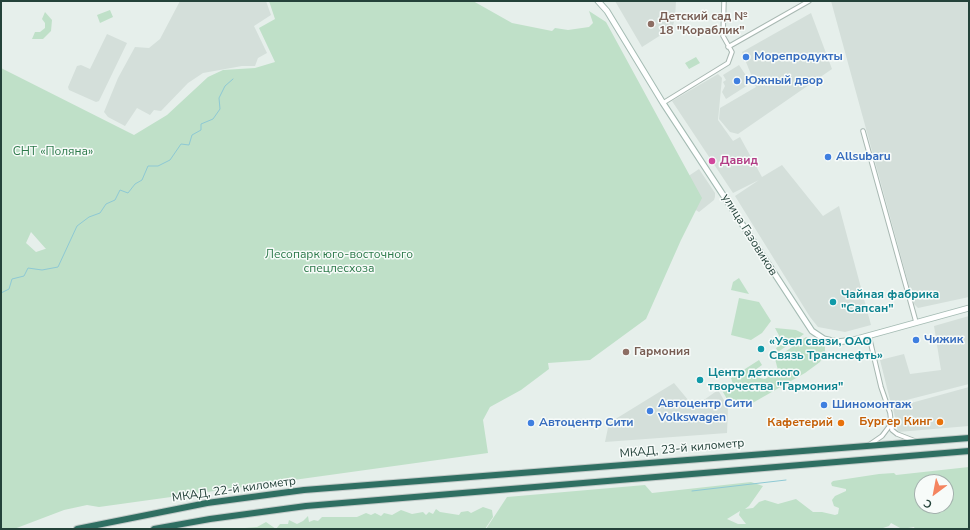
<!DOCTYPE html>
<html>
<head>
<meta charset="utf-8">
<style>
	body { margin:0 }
	#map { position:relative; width:970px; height:530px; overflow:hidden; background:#e6efeb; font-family:"Nunito Sans",sans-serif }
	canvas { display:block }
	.frame { position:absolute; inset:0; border:2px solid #24423a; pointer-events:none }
	.north { position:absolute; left:914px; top:474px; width:40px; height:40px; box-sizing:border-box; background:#f7fbf9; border:1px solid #a3b1ad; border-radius:50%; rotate:212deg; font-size:11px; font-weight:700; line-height:16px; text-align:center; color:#24423a }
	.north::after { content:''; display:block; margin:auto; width:14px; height:18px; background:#f4845f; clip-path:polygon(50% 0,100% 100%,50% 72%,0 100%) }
</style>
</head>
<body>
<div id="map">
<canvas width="970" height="530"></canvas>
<div class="frame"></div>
<div class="north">С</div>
</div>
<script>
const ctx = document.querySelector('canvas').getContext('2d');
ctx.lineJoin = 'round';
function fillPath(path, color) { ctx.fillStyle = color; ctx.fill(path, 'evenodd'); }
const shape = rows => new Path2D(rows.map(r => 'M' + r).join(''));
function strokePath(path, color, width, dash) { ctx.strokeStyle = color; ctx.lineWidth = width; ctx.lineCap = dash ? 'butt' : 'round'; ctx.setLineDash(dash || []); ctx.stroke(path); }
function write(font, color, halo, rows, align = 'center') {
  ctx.font = font + ' "Nunito Sans",sans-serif'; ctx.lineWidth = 3; ctx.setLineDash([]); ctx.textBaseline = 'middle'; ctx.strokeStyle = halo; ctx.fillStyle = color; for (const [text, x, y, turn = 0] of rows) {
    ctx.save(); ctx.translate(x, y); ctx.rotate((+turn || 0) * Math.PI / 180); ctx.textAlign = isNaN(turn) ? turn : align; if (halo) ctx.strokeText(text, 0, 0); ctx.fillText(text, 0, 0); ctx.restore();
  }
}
fillPath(shape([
	[180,1,266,1,271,15,254,26,267,53,258,58,255,66,242,66,203,73,188,83,161,111,154,110,150,115,137,108,125,126,108,117,104,112,118,78,135,47,149,48,160,39],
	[615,1,676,1,675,19,672,28,642,47],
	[831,1,969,1,969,297,918,308,914,304],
	[811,13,832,69,738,134,730,132,719,119,720,108,756,87,742,52],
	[107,34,127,43,99,101,96,102,69,90,68,87,77,66,81,65,90,69],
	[739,65,751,83,726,99,722,92,725,86,723,82,726,80,723,75],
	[718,74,722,78,718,120,733,141,740,137,762,177,782,165,823,216,839,206,871,325,845,332,818,327,810,317,735,196,759,180,733,193,672,101],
	[699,169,715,193,715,197,714,200,699,212,691,207,687,177],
	[969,316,969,384,891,404,880,360,904,354,910,374,941,370,934,326],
	[674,383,694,407,718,390,728,407,727,433,605,442,609,423],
	[969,387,969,426,898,432,893,408]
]), '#d4dfda');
fillPath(shape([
	[269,1,473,1,512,23,552,31,555,28,568,30,589,27,593,23,589,11,606,22,702,198,681,240,646,319,590,360,548,363,549,369,521,390,490,407,483,420,488,453,99,507,87,505,64,510,14,529,1,529,1,68,134,135,167,115,208,77,223,70,255,68,275,62,259,28,275,19],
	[31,232,46,249,45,249,36,252,26,243],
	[110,10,113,17,100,23,97,15],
	[45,12,52,20,51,31,43,39,32,39,35,32,40,32,45,28,45,23,42,19],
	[696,57,700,63,689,69,685,63],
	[739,278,749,294,731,290,733,282],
	[739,298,759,302,771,321,762,333,751,340,731,335],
	[775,328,796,330,804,334,793,342,790,339,786,342,788,345,778,352,776,348,783,343],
	[806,337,821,346,825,346,825,351,820,362,805,373,749,405,740,407,733,405,727,399,720,387,725,383,731,389,734,387,731,378,759,360,762,365,755,370,760,378,765,379,772,375,778,370,775,359],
	[969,467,969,529,915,529,914,527,902,529,891,523,889,526,880,529,486,529,507,497,645,485,652,493,751,482,763,486,749,506,745,509,753,508,759,502,765,500,778,504,796,499,813,512,822,512,835,515,838,514,839,508,834,506,832,500,835,496,846,491,846,489,832,486,831,483,833,481,879,474,894,473,896,475],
	[922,482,946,482,946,506,922,506],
	[740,511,739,515,746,524,738,524,727,519],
	[483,507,492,510,493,517,485,529,233,529,257,527,266,522,276,529,280,524,288,524,289,520,297,524,303,521,308,516,309,522,314,520,318,521,322,517,357,517,366,513,371,515,375,513,381,516,384,513,392,515,401,510,412,514,423,512,426,515,429,512,433,514,436,509,440,512,459,515,461,512,468,511,471,513]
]), '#bfe0c8');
strokePath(shape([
	[1,293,9,289,12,279,24,276,28,268,42,270,58,267,77,226,89,217,100,213,106,204,115,200,120,190,128,193,135,184,142,180,148,166,158,166,170,160,181,144,189,145,192,135,201,130,201,124,213,119,220,109,219,98,225,86,233,79],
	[692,491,786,480]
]), '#8ec9d4', 1);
const street = shape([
	[728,47,809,1],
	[663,103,728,63,732,52,723,36,724,1],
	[863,131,916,322],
	[869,336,881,387,890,413,892,430,897,434,915,441],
	[869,445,882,436,891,424]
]);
const secondary = shape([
	[598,1,607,11,663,103,812,331,824,339,837,342,853,340,969,308]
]);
const highway = shape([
	[77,529,207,503,304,490,969,438],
	[154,529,210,519,306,506,969,451]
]);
strokePath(street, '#a8b8b2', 5.5);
strokePath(secondary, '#a4bbb3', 7);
strokePath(highway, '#c2cac8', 8);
strokePath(street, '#fff', 3.5);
strokePath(secondary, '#fff', 5);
strokePath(highway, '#2f6f62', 6);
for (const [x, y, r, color] of [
	[651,24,4,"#8d6e63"],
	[746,57,4,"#3f7fe0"],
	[737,81,4,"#3f7fe0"],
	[828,157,4,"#3f7fe0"],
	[712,161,4,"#d1479c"],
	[833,302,4,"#0f9aa8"],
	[916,340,4,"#3f7fe0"],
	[761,349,4,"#0f9aa8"],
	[626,352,4,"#8d6e63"],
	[700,380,4,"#0f9aa8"],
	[824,405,4,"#3f7fe0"],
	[650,411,4,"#3f7fe0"],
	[940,422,4,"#e8710a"],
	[531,423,4,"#3f7fe0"],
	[841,423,4,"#e8710a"]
]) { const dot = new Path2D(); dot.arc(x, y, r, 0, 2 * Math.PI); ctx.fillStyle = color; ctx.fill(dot); strokePath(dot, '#f7fbf9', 1.5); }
write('bold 12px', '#785e54', '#f7fbf9', [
	["Детский сад №",659,17],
	["18 \"Кораблик\"",659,31],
	["Гармония",634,352]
], 'left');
write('bold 12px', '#366cbe', '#f7fbf9', [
	["Морепродукты",754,57],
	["Южный двор",745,81],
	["Allsubaru",836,157],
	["Чижик",924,340],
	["Автоцентр Сити",658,404],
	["Volkswagen",658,418],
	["Шиномонтаж",832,405],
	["Автоцентр Сити",539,423]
], 'left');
write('12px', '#2d7a4b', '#f7fbf9', [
	["СНТ «Поляна»",53,152],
	["Лесопарк юго-восточного",339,255],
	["спецлесхоза",339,269]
]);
write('bold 12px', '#b23c85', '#f7fbf9', [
	["Давид",720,161]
], 'left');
write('12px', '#24423a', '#f7fbf9', [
	["улица Газовиков",749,235,58],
	["МКАД, 23-й километр",682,449,-5],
	["МКАД, 22-й километр",234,490,-8]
]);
write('bold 12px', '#0d838f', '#f7fbf9', [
	["Чайная фабрика",841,295],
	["\"Сапсан\"",841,309],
	["«Узел связи, ОАО",769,342],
	["Связь Транснефть»",769,356],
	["Центр детского",708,373],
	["творчества \"Гармония\"",708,387]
], 'left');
write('bold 12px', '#c56008', '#f7fbf9', [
	["Бургер Кинг",932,422],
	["Кафетерий",833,423]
], 'right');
</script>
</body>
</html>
